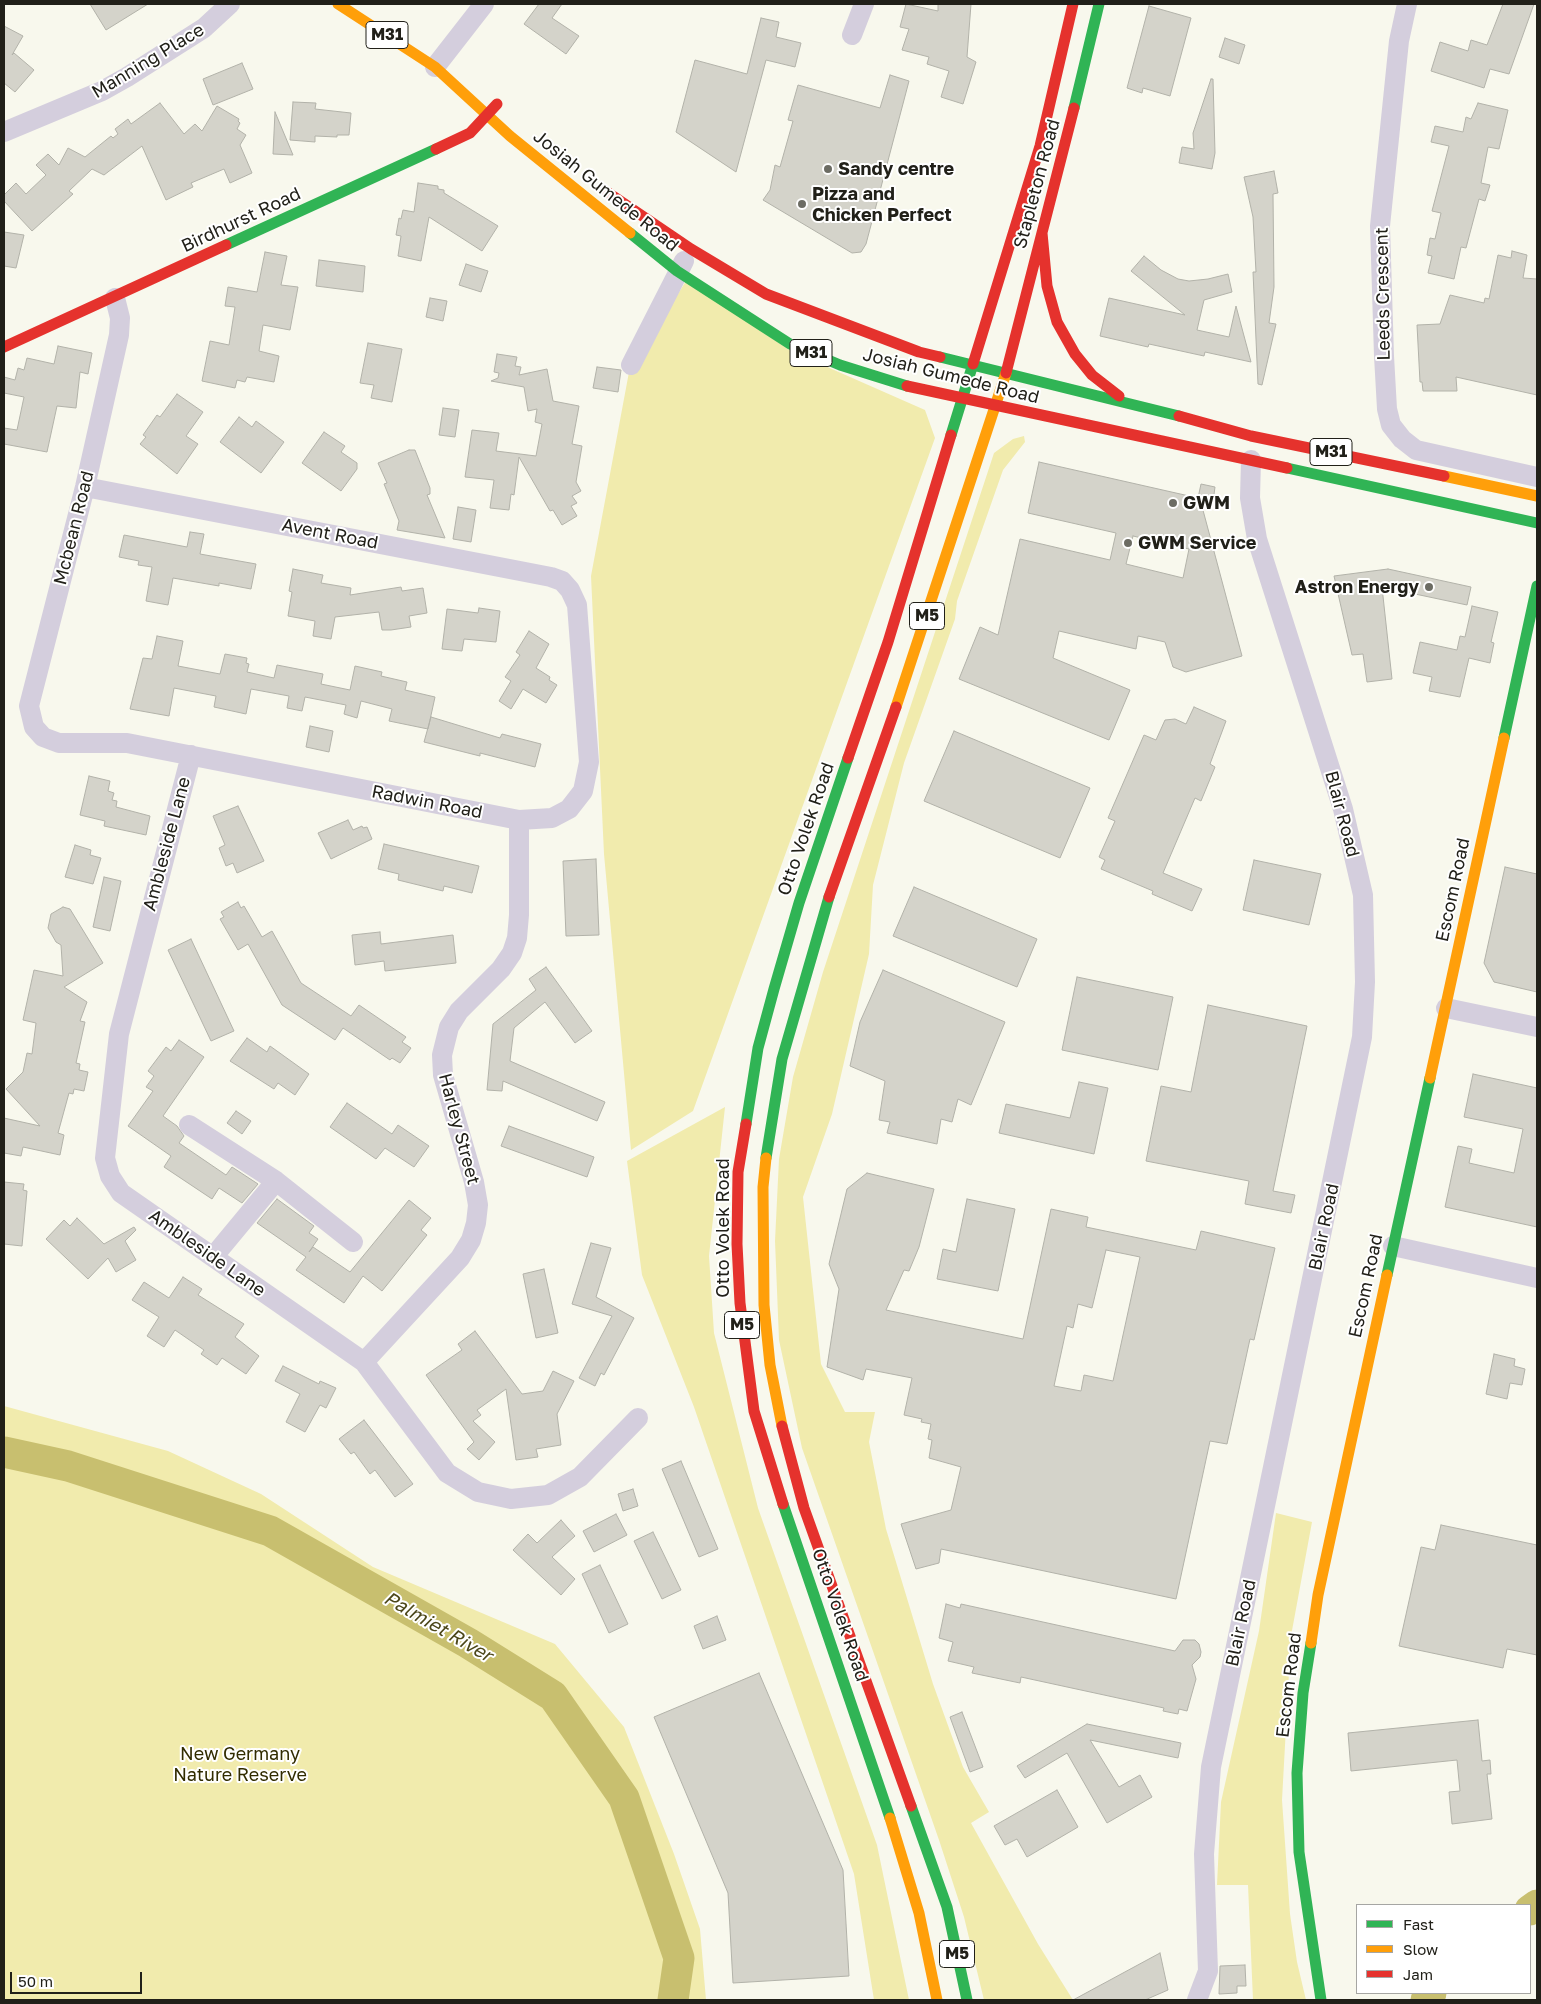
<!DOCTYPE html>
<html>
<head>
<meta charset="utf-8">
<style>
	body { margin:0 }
	#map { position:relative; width:1541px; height:2004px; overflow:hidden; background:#f8f8ed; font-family:"Golos Text",sans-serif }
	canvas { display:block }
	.frame { position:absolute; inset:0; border:5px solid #212019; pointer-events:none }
	.legend { position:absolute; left:1356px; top:1904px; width:175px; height:90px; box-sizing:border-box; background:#fff; border:1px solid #a6a6a3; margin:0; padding:6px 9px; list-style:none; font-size:15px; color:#212019 }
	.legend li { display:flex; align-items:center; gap:10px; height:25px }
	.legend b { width:25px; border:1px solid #a6a6a3 }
	.scale { position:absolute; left:10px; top:1972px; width:132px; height:22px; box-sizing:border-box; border:2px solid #212019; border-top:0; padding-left:6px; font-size:15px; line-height:18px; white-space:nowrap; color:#212019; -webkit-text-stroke:4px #fff; paint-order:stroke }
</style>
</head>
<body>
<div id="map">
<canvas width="1541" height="2004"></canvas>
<div class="frame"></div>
<ul class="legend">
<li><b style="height:6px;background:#30b455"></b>Fast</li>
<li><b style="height:6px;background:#ff9f0a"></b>Slow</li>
<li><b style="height:6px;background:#e5322d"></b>Jam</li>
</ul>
<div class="scale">50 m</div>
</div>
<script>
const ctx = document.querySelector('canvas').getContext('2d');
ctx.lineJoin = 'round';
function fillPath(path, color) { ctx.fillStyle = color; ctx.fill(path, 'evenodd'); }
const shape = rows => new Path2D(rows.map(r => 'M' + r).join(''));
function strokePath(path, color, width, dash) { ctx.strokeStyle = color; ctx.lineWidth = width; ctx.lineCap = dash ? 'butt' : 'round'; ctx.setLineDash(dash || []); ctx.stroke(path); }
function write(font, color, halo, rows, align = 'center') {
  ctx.font = font + ' "Golos Text",sans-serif'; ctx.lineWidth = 4; ctx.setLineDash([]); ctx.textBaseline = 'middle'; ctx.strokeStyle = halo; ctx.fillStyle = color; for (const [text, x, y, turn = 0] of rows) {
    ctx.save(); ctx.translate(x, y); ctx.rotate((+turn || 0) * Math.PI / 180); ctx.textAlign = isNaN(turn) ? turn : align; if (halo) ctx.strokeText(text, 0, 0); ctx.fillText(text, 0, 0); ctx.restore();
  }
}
fillPath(shape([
	[686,281,791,351,925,410,935,438,693,1111,631,1150,604,854,591,576,629,372],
	[1024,436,1025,442,1003,470,957,601,955,619,904,763,873,885,869,954,832,1114,803,1197,821,1364,845,1412,875,1412,869,1442,886,1529,933,1684,963,1767,989,1812,971,1823,1038,1944,1073,2000,984,2000,964,1917,939,1840,802,1448,779,1340,775,1241,779,1159,793,1077,823,972,994,453,1013,439],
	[725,1107,709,1256,714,1333,758,1508,877,1845,909,2000,874,2000,854,1874,694,1407,642,1275,627,1161],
	[4,1406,168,1451,261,1494,373,1567,555,1644,624,1727,674,1854,700,1929,706,2000,4,2000],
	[1276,1513,1312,1522,1291,1636,1282,1800,1290,1914,1297,1962,1306,2000,1253,2000,1248,1885,1217,1885,1221,1802,1259,1631]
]), '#f1ebad');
strokePath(shape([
	[4,1452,68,1466,270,1531,468,1643,553,1696,624,1798,679,1958,673,2000],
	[1530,1910,1537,1905],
	[1426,2000,1431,1993]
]), '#c8bf6f', 31);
const building = shape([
	[90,4,148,4,106,30,90,4],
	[539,4,562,4,552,18,579,36,566,54,524,24,539,4],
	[906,4,938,11,938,4,971,4,967,57,976,62,963,104,941,97,949,71,927,64,929,57,902,50,909,29,900,27,906,4],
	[1503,4,1534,4,1509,74,1490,69,1484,88,1431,71,1440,42,1468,51,1471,40,1487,45,1503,4],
	[1149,6,1191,18,1170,96,1143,88,1142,93,1127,88,1149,6],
	[761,18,779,22,776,37,801,43,795,67,766,60,736,172,676,132,695,60,747,74,761,18],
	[4,26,23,36,12,55,14,53,34,70,15,92,4,83,4,26],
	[1225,38,1245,45,1239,64,1219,57,1225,38],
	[242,63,253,89,213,105,203,79,242,63],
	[890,75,909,81,866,244,861,252,852,253,763,200,770,190,775,165,780,167,793,121,788,120,798,85,880,108,890,75],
	[1211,79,1213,79,1215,153,1212,169,1179,163,1182,147,1194,149,1193,133,1211,79],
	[293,102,316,103,315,109,351,113,349,135,337,135,337,137,315,136,315,142,290,140,293,102],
	[160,103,184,134,195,124,202,131,217,106,239,119,238,121,240,123,237,129,246,135,240,145,252,173,230,183,224,169,191,183,193,187,166,200,142,146,104,175,92,169,69,191,73,194,32,231,4,201,4,195,16,183,26,194,46,175,36,165,48,154,59,165,68,148,85,157,111,136,113,138,118,134,115,129,128,119,131,124,160,103],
	[1478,103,1508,110,1499,149,1488,147,1481,183,1490,185,1485,201,1479,199,1466,248,1461,247,1454,279,1428,273,1432,256,1427,255,1430,238,1435,239,1441,213,1432,211,1449,146,1431,142,1435,126,1463,132,1466,117,1471,119,1478,103],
	[275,112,293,155,273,154,275,112],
	[1274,171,1278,193,1273,194,1274,287,1269,323,1276,324,1262,385,1258,384,1253,272,1256,272,1253,217,1244,177,1274,171],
	[418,183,438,186,438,189,444,190,444,193,498,226,482,251,429,217,421,261,398,256,401,236,396,235,399,218,401,219,403,210,414,212,418,183],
	[4,232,24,235,16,268,4,266,4,232],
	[1512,251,1527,255,1523,278,1537,279,1537,395,1456,377,1457,391,1423,391,1422,382,1420,382,1417,325,1440,324,1450,295,1484,303,1485,298,1489,299,1498,255,1511,258,1512,251],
	[265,252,287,256,281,285,298,287,290,330,263,325,259,351,279,356,274,382,247,377,245,382,237,380,235,388,202,381,210,341,229,345,235,307,225,306,228,287,257,292,265,252],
	[1144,256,1161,270,1178,279,1189,281,1208,279,1228,274,1232,292,1204,300,1197,330,1229,337,1236,306,1251,362,1205,352,1204,356,1149,344,1148,347,1100,336,1109,298,1185,315,1131,271,1144,256],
	[319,260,365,266,363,292,316,286,319,260],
	[466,264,488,271,481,292,459,285,466,264],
	[430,298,447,301,443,321,426,317,430,298],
	[368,343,402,349,392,402,371,398,374,385,360,383,368,343],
	[58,346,92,353,88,374,80,372,76,408,57,406,47,452,4,444,4,428,17,430,24,397,4,393,4,377,15,380,18,368,24,370,27,358,54,364,58,346],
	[497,354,517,357,515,366,521,367,519,375,547,369,553,401,579,406,572,444,582,446,576,482,581,491,572,496,577,503,571,506,577,516,562,525,553,510,550,511,519,457,514,495,511,494,509,510,490,508,494,480,465,477,472,430,499,433,496,451,536,456,542,424,535,422,537,409,528,411,524,387,491,381,498,378,499,373,494,372,497,354],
	[597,367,621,370,618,392,593,388,597,367],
	[177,394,203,412,186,436,198,444,177,474,140,444,146,437,143,435,157,415,160,417,177,394],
	[443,408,459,410,455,437,439,435,443,408],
	[239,417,252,427,256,421,284,442,261,473,220,442,239,417],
	[324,432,345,446,341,452,357,463,357,469,341,491,302,463,324,432],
	[409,450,415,450,430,488,430,494,427,495,445,538,397,530,399,521,384,484,387,483,378,463,409,450],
	[1039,462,1198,498,1201,484,1215,487,1213,502,1200,499,1242,656,1186,672,1173,667,1165,642,1138,636,1136,649,1059,631,1053,658,1130,690,1109,740,959,679,980,627,998,635,1020,539,1110,560,1116,533,1028,513,1039,462],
	[1133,536,1189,549,1183,578,1126,564,1133,536],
	[458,507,476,510,471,542,453,539,458,507],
	[190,532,204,534,200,554,256,564,251,589,219,583,219,586,173,578,168,605,146,601,152,567,138,565,139,561,119,557,124,535,187,547,190,532],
	[293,569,323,575,321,583,351,588,350,595,401,587,402,591,423,588,427,613,409,616,411,627,391,630,382,630,379,612,335,617,331,639,313,636,315,621,288,616,292,592,289,591,293,569],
	[1388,569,1471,587,1467,605,1382,587,1392,679,1367,682,1363,654,1352,655,1334,576,1388,569],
	[1472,606,1498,612,1491,642,1494,643,1490,663,1469,658,1460,697,1429,691,1432,677,1413,673,1420,642,1457,650,1460,636,1465,637,1472,606],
	[479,608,500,611,496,642,464,639,462,651,442,649,447,609,478,613,479,608],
	[529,631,549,644,536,668,550,677,549,680,557,685,546,703,523,689,511,709,499,701,511,681,505,677,520,655,516,652,529,631],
	[157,636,183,641,178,666,220,674,225,654,247,658,246,663,249,664,247,672,274,678,277,665,323,674,321,684,350,690,355,666,382,672,381,676,407,682,405,690,435,697,428,729,389,721,392,709,361,701,357,718,344,714,346,705,305,697,302,711,287,708,289,696,251,689,246,714,214,707,216,696,174,688,169,716,130,709,143,658,152,659,157,636],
	[1194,707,1226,721,1210,764,1215,767,1201,801,1195,798,1163,873,1202,889,1192,911,1152,894,1153,891,1101,869,1105,860,1099,857,1115,821,1108,818,1144,735,1156,740,1165,720,1175,719,1186,724,1194,707],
	[431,717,500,738,502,734,541,744,535,767,480,753,480,756,424,742,431,717],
	[310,726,333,731,329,752,306,747,310,726],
	[954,731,1090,788,1060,858,924,801,954,731],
	[89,776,110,781,108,791,114,793,112,800,117,801,116,807,150,816,146,835,104,826,105,821,80,815,89,776],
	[238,806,264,861,237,873,233,863,226,866,219,848,225,845,213,816,238,806],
	[348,820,353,830,362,826,363,828,367,827,372,839,331,859,318,833,348,820],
	[384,844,479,866,472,893,444,886,443,891,398,880,399,874,378,869,384,844],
	[75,845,91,850,90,855,101,858,93,884,65,877,75,845],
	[596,859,599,935,566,936,563,861,596,859],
	[1254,860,1321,874,1309,925,1243,910,1254,860],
	[1505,867,1537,874,1537,992,1494,982,1484,963,1505,867],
	[104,877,121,881,110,931,93,927,104,877],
	[914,887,1037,939,1017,987,893,936,914,887],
	[238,902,241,908,244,906,262,937,272,931,301,983,351,1016,359,1005,406,1037,402,1042,411,1048,400,1063,392,1058,390,1060,343,1028,335,1040,282,1005,248,944,238,950,220,919,224,917,221,912,238,902],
	[63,907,70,909,103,963,64,987,87,1002,80,1021,85,1022,76,1063,80,1064,79,1070,88,1072,84,1091,74,1089,73,1094,69,1093,58,1133,64,1135,60,1155,23,1147,21,1156,4,1153,4,1118,40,1126,6,1089,23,1072,27,1053,32,1054,36,1023,23,1020,34,970,63,976,61,945,56,942,48,928,51,914,63,907],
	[380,932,381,944,453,935,456,963,385,971,384,961,355,965,352,935,380,932],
	[191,939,234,1031,211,1041,168,950,191,939],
	[546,967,592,1031,575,1043,545,1002,514,1028,510,1061,605,1102,597,1121,503,1081,502,1091,487,1090,493,1024,536,990,529,979,546,967],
	[883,970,1005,1022,971,1105,958,1099,952,1122,941,1119,937,1144,887,1133,890,1122,879,1120,885,1081,850,1066,860,1022,883,970],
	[1077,977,1173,997,1158,1070,1062,1050,1077,977],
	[1208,1005,1307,1026,1273,1191,1295,1195,1291,1213,1245,1204,1249,1181,1146,1161,1161,1086,1191,1092,1208,1005],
	[247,1038,267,1052,270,1046,309,1074,295,1095,278,1083,274,1089,230,1061,247,1038],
	[179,1040,204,1057,163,1116,177,1126,184,1136,179,1143,226,1175,232,1167,258,1184,242,1203,219,1188,212,1199,164,1167,171,1156,128,1126,153,1091,146,1087,154,1076,148,1071,166,1047,171,1051,179,1040],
	[1473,1074,1537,1088,1537,1227,1445,1207,1458,1146,1472,1149,1469,1163,1514,1173,1523,1129,1464,1117,1473,1074],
	[1079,1082,1108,1088,1094,1154,999,1133,1006,1104,1070,1118,1079,1082],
	[347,1103,392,1134,398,1125,429,1146,414,1167,385,1148,376,1159,330,1127,347,1103],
	[236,1111,251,1121,242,1134,227,1123,236,1111],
	[509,1126,594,1157,587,1177,501,1146,509,1126],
	[867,1173,934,1189,919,1247,909,1271,904,1270,886,1310,1023,1339,1051,1209,1088,1217,1086,1227,1196,1250,1201,1231,1275,1248,1254,1340,1250,1339,1227,1444,1210,1441,1176,1599,941,1549,939,1563,916,1569,901,1524,951,1510,961,1467,929,1458,932,1440,928,1439,931,1424,921,1422,922,1419,904,1415,912,1378,866,1369,863,1380,827,1367,839,1289,829,1264,847,1189,867,1173],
	[1106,1250,1140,1257,1113,1381,1084,1375,1081,1391,1054,1386,1067,1326,1073,1328,1078,1304,1092,1308,1106,1250],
	[4,1182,24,1184,23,1190,27,1191,22,1246,4,1244,4,1182],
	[277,1199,314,1226,309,1233,318,1239,309,1252,313,1247,350,1272,409,1200,431,1218,421,1230,427,1235,382,1291,363,1276,344,1303,296,1270,306,1257,257,1223,277,1199],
	[967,1199,1015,1209,998,1291,937,1279,943,1249,956,1252,967,1199],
	[77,1218,104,1244,134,1227,136,1230,125,1241,136,1260,116,1272,108,1258,88,1279,46,1239,64,1220,70,1226,77,1218],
	[591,1243,611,1248,596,1297,634,1318,604,1375,601,1373,595,1386,579,1378,612,1316,572,1304,591,1243],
	[544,1269,558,1333,536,1338,523,1274,544,1269],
	[183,1277,202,1289,198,1295,244,1324,235,1337,259,1356,246,1374,222,1358,217,1365,201,1354,204,1350,175,1330,164,1347,147,1336,159,1317,132,1300,144,1282,169,1298,183,1277],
	[475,1331,522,1394,543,1391,553,1371,574,1381,557,1414,561,1445,536,1449,538,1457,516,1460,506,1389,477,1410,481,1415,473,1421,495,1442,479,1460,467,1449,474,1442,426,1375,462,1350,458,1344,475,1331],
	[1494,1354,1515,1359,1514,1366,1525,1369,1522,1385,1510,1383,1507,1399,1486,1394,1494,1354],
	[283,1366,319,1384,320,1381,336,1388,326,1408,320,1405,305,1432,286,1422,300,1394,275,1381,283,1366],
	[364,1420,413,1484,395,1497,375,1470,370,1474,354,1452,351,1454,339,1439,364,1420],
	[681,1461,718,1549,699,1557,662,1469,681,1461],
	[633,1489,638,1506,623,1511,618,1494,633,1489],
	[616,1514,627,1535,594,1552,583,1531,616,1514],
	[561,1520,575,1536,552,1557,575,1579,561,1595,513,1550,528,1534,537,1543,561,1520],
	[1441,1525,1537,1545,1537,1655,1507,1649,1503,1668,1399,1646,1421,1547,1435,1550,1441,1525],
	[653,1532,681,1590,662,1599,634,1541,653,1532],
	[600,1565,628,1624,609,1633,582,1574,600,1565],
	[946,1604,960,1608,961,1604,1175,1651,1183,1640,1195,1640,1199,1644,1201,1652,1200,1657,1192,1665,1196,1679,1187,1711,1179,1709,1178,1714,1163,1711,1164,1708,1021,1677,1020,1683,972,1673,974,1667,948,1661,953,1642,939,1638,946,1604],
	[717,1616,726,1640,703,1649,694,1626,717,1616],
	[759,1673,843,1870,849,1976,733,1983,728,1893,654,1717,759,1673],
	[962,1712,983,1767,970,1772,950,1717,962,1712],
	[1478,1720,1482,1761,1490,1760,1491,1774,1487,1774,1492,1819,1452,1824,1449,1792,1460,1791,1457,1760,1351,1771,1348,1733,1478,1720],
	[1087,1724,1181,1743,1178,1758,1090,1740,1119,1787,1140,1775,1152,1797,1107,1823,1067,1753,1025,1778,1017,1766,1087,1724],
	[1057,1790,1078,1827,1027,1857,1017,1839,1005,1845,994,1826,1057,1790],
	[1160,1953,1168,1990,1145,2000,1073,2000,1160,1953],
	[1245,1965,1246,1986,1237,1986,1237,1993,1219,1994,1220,1966,1245,1965]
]);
fillPath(building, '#d4d3ca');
strokePath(building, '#b2b2a9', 1);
strokePath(shape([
	[1407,4,1399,41,1380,226,1384,356,1387,409,1391,425,1402,439,1416,450,1537,477],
	[852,35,864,4],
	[435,67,484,4],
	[4,132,102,91,127,77,204,28,230,4],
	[631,365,684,261],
	[85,487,551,577,562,581,570,590,577,605,589,762,583,791,569,809,552,818,519,820,127,743,59,743,43,737,34,727,29,706,85,487,119,335,120,318,115,298],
	[191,755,119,1034,105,1158,110,1176,121,1193,364,1362,447,1473,478,1492,511,1499,548,1495,580,1477,638,1418],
	[1446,1008,1537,1027],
	[189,1125,276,1181,353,1242],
	[1393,1246,1537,1278],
	[213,1257,276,1181],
	[364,1362,460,1258,471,1240,476,1223,478,1205,474,1182,443,1075,442,1055,449,1027,459,1011,501,969,512,953,517,938,519,915,519,820],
	[1197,2000,1208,1971,1204,1854,1211,1767,1362,1037,1365,982,1363,895,1343,809,1257,539,1250,498,1251,460]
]), '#d4cedd', 20);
strokePath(shape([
	[1074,108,1099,4],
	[630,233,677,271,790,344,840,365,907,386],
	[226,245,436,149],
	[940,357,1179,416],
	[951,435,973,364],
	[1287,468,1537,523],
	[1504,738,1537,586],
	[746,1124,758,1048,774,989,799,903,848,758],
	[766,1158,782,1059,829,897],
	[1387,1275,1430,1078],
	[783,1504,890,1818],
	[1311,1643,1303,1693,1297,1773,1299,1852,1321,2000],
	[911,1806,947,1907,967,2000]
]), '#30b455', 11);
strokePath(shape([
	[338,4,435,67,510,136,630,233],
	[1444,476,1537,496],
	[896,707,1006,373],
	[1430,1078,1504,738],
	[766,1158,763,1187,764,1305,770,1365,782,1426],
	[1311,1643,1318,1595,1387,1275],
	[890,1818,919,1913,937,2000]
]), '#ff9f0a', 11);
strokePath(shape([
	[436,149,470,133,497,104],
	[607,192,691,249,766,294,919,352,940,357],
	[1042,233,1047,286,1057,322,1075,354,1092,375,1119,396],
	[4,347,226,245],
	[973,364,1040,146,1073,4],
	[1006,373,1074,108],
	[907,386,1287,468],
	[1179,416,1251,436,1444,476],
	[848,758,888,642,951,435],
	[829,897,896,707],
	[746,1124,738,1172,737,1244,740,1303,754,1411,783,1504],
	[782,1426,804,1508,911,1806]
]), '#e5322d', 11);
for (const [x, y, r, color] of [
	[828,169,5,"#6c6c63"],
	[802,204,5,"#6c6c63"],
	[1173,503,5,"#6c6c63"],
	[1128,543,5,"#6c6c63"],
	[1429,587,5,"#6c6c63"]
]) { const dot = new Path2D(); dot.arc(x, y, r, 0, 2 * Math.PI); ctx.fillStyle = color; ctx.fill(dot); strokePath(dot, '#fff', 2); }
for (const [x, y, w] of [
	[387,35,42],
	[811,353,42],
	[1331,452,42],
	[927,616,35],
	[742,1325,35],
	[957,1954,35]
]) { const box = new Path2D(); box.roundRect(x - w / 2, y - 13.5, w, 27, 4); ctx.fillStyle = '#fff'; ctx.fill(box); strokePath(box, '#212019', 1); }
write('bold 16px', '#212019', null, [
	["M31",387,35],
	["M31",811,353],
	["M31",1331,452],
	["M5",927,616],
	["M5",742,1325],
	["M5",957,1954]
]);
write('18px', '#212019', '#fff', [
	["Manning Place",148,61,-31],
	["Stapleton Road",1037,184,-75],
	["Josiah Gumede Road",606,191,39],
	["Birdhurst Road",241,220,-25],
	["Leeds Crescent",1383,294,-91],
	["Josiah Gumede Road",951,376,14],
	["Mcbean Road",74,528,-76],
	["Avent Road",330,534,11],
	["Radwin Road",427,802,11],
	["Blair Road",1342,814,75],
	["Otto Volek Road",806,829,-71],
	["Ambleside Lane",167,844,-75],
	["Escom Road",1453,890,-78],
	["Harley Street",459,1129,75],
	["Blair Road",1324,1227,-78],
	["Otto Volek Road",723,1228,-90],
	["Ambleside Lane",207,1253,35],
	["Escom Road",1366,1286,-78],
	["Otto Volek Road",840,1615,71],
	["Blair Road",1241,1623,-78],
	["Escom Road",1289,1685,-83]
]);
write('bold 18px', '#212019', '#fff', [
	["Sandy centre",838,169],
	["Pizza and",812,194],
	["Chicken Perfect",812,215],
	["GWM",1183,503],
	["GWM Service",1138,543],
	["Astron Energy",1419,587,"right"]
], 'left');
write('18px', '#312c00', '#fff', [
	["New Germany",240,1754],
	["Nature Reserve",240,1775]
]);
write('italic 19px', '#4c471a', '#fff', [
	["Palmiet River",438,1627,30]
]);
</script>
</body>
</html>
